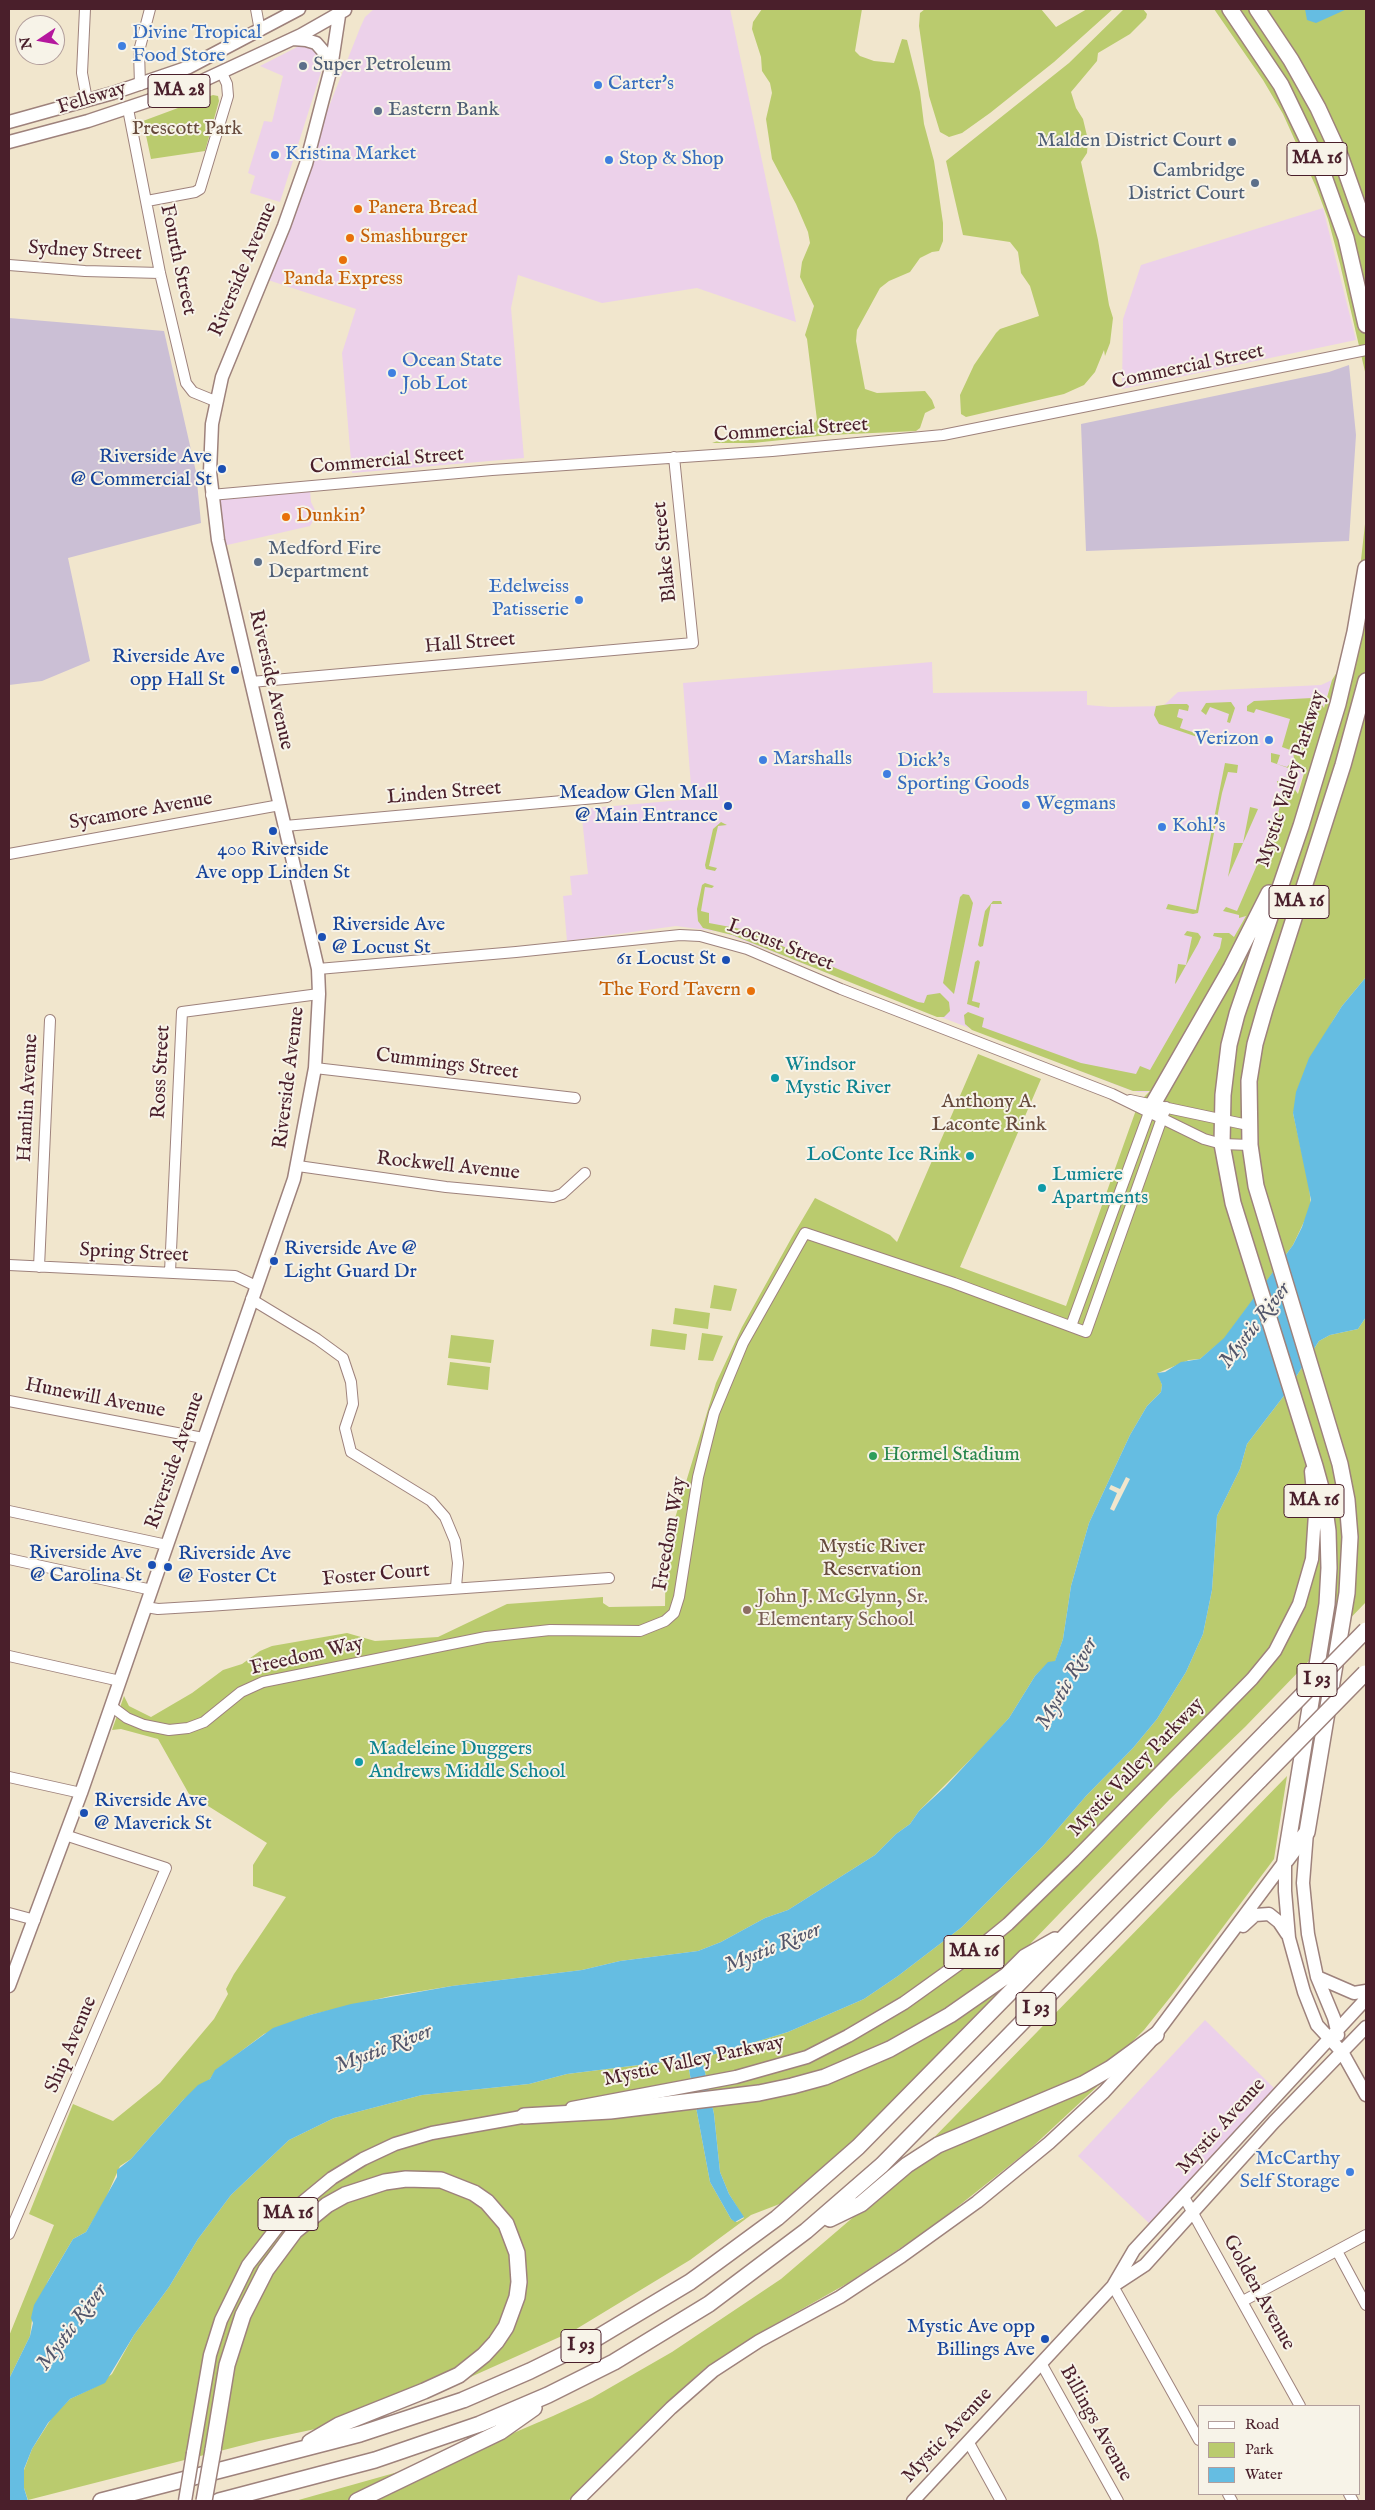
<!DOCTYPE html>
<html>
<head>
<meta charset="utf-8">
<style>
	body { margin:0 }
	#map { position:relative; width:1375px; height:2510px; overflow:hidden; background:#f1e6cd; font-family:"IM FELL English",serif }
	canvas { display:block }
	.frame { position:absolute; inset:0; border:10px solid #4a1f2b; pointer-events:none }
	.legend { position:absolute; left:1198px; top:2405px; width:162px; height:90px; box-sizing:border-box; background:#f7f3e8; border:1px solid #b29e9c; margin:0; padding:6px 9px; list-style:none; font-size:15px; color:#4a1f2b }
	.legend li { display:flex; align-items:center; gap:10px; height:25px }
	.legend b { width:25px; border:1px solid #b29e9c }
	.north { position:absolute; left:15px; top:15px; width:50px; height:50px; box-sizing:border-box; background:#f7f3e8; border:1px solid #b29e9c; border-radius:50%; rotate:258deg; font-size:14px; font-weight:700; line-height:20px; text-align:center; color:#4a1f2b }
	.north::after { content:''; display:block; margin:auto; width:18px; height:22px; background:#b5179e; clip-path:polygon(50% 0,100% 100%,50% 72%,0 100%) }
</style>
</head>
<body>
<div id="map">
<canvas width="1375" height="2510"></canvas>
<div class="frame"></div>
<ul class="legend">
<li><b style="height:6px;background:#fff"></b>Road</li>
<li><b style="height:14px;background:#bacb6e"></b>Park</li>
<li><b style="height:14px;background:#65bde2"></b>Water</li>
</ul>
<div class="north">N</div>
</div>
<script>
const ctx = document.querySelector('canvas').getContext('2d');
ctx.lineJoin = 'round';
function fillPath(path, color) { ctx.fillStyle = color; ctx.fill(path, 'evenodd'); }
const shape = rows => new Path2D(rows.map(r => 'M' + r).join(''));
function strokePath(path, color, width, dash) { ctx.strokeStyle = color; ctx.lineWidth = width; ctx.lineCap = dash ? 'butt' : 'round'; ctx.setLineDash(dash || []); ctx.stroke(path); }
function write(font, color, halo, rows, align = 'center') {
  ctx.font = font + ' "IM FELL English",serif'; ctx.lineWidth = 4; ctx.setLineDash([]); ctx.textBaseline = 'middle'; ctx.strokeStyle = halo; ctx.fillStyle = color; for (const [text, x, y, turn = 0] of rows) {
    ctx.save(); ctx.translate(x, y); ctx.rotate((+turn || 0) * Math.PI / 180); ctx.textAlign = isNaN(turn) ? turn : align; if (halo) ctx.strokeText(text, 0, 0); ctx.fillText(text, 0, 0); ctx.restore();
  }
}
fillPath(shape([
	[374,9,730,9,796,322,697,288,602,303,518,275,511,308,524,458,352,473,342,353,356,309,268,280,319,132,360,28,365,17],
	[305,43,316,50,321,72,280,202,250,193,255,176,248,173,264,121,272,122,283,76,260,66],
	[1323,208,1356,340,1122,389,1123,319,1141,265],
	[310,490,311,502,317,514,310,526,223,546,214,497],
	[932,662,933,693,1087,691,1087,705,1111,707,1163,706,1178,692,1321,685,1332,680,1292,810,1248,912,1148,1092,1138,1092,1127,1089,721,932,676,926,567,941,563,896,572,895,570,876,588,874,581,809,692,799,683,683],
	[1205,2020,1275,2089,1151,2225,1078,2156]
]), '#ecd1ea');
fillPath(shape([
	[9,318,164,331,196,472,201,523,68,558,90,661,42,681,9,685],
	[1349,365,1356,435,1349,541,1086,551,1081,424,1329,372]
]), '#cbbfd5');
fillPath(shape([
	[762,9,862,9,855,51,860,56,874,61,894,63,902,39,907,40,920,92,924,124,934,161,943,223,943,241,939,251,932,252,920,258,910,272,889,281,880,288,857,330,856,341,865,389,877,393,925,391,932,400,935,408,925,413,920,428,916,431,829,435,753,443,712,443,744,432,810,427,817,420,807,339,805,335,814,306,800,277,802,262,810,243,808,232,796,204,772,159,766,119,772,93,770,83,762,71,761,57,752,29,753,22],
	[925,9,1041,9,1056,27,1087,9,1113,9,1054,62,990,113,962,133,949,137,940,132,929,96,919,26,920,13],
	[1124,9,1143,9,1147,14,1146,18,1130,34,1098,53,1097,61,1071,92,1076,108,1083,119,1088,140,1087,153,1081,162,1098,240,1109,305,1113,318,1110,343,1105,356,1104,350,1095,372,1084,385,1064,394,966,417,961,414,960,395,974,365,996,333,1000,329,1039,316,1030,286,1021,273,1018,252,1010,242,963,235,946,161,1069,63],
	[1214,9,1366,9,1366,376,1340,264,1328,219,1316,187,1283,114,1263,80],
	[213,95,218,96,219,101,205,151,151,159,143,121],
	[1366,515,1366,977,1342,1006,1332,1022,1293,1113,1309,1185,1311,1207,1293,1245,1225,1338,1200,1359,1189,1360,1158,1373,1162,1385,1161,1392,1147,1406,1130,1435,1089,1523,1071,1586,1063,1639,1055,1662,1048,1663,1035,1676,1009,1718,981,1749,919,1811,910,1824,896,1834,875,1855,788,1910,765,1918,721,1942,698,1951,620,1961,582,1970,452,1986,391,1996,310,2015,264,2034,216,2070,210,2079,183,2100,131,2159,120,2166,105,2200,86,2232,73,2239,48,2281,32,2320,30,2336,9,2379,9,2336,54,2225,29,2214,73,2104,113,2121,160,2083,214,2019,228,1994,226,1989,234,1974,286,1897,253,1886,253,1865,267,1843,189,1794,158,1739,121,1729,112,1730,124,1696,129,1706,151,1717,192,1693,223,1670,242,1664,260,1651,272,1646,347,1633,375,1641,438,1637,507,1604,603,1597,603,1603,609,1607,665,1606,666,1548,716,1383,742,1327,792,1237,815,1198,890,1235,897,1242,978,1054,1041,1079,960,1267,1066,1306,1136,1110,1140,1101,1150,1091,1133,1091,972,1030,965,1024,964,1015,968,1012,984,1018,982,1027,1081,1063,1136,1074,1140,1066,1150,1070,1220,948,1222,938,1213,936,1214,933,1229,933,1234,937,1246,916,1239,918,1239,915,1223,911,1226,907,1237,911,1277,819,1284,786,1277,783,1277,781,1291,784,1298,794,1306,767,1294,770,1271,762,1271,753,1280,755,1277,764,1287,767,1294,759,1293,751,1282,747,1290,719,1256,709,1254,713,1247,711,1247,706,1254,701,1312,698,1319,700,1324,708,1332,680,1342,664,1359,578],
	[1231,702,1235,708,1230,723,1227,722,1229,714,1210,707,1206,715,1201,711,1206,703],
	[1170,704,1187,704,1189,706,1188,711,1179,709,1177,717,1183,719,1180,728,1220,741,1224,734,1227,737,1225,742,1218,744,1159,724,1154,715,1156,706],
	[1225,763,1238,765,1237,773,1228,772,1222,793,1198,913,1193,914,1166,909,1168,904,1196,910],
	[1250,807,1258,809,1228,877,1234,843,1243,843],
	[721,822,727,825,718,826,709,866,717,868,715,871,706,869,705,865,713,829],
	[705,883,714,886,712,888,705,887,701,911,709,913,709,923,741,929,918,1002,924,1003,927,995,940,993,949,1002,950,1011,944,1017,937,1017,732,935,703,928,698,921,697,909,702,885],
	[963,894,969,895,973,903,954,994,943,983,960,897],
	[993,901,1001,901,1002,904,991,904,983,946,980,947,978,945,985,911],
	[1187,931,1198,933,1201,937,1198,944,1176,983,1175,984,1178,964,1186,965,1192,937,1184,935],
	[978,960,980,962,972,1001,980,1003,979,1008,967,1004,975,962],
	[714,1285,737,1289,731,1311,710,1308],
	[675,1308,710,1313,708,1329,673,1324],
	[1366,1317,1366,1602,1245,1727,1170,1799,1031,1943,1020,1969,901,2096,790,2200,751,2215,690,2260,573,2331,446,2388,320,2428,259,2441,28,2500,24,2488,24,2470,32,2449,53,2416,70,2399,95,2387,112,2374,134,2335,169,2287,198,2239,231,2195,289,2140,334,2118,422,2095,529,2084,567,2074,687,2059,710,2182,731,2219,737,2222,744,2218,729,2194,720,2172,714,2114,702,2058,788,2032,864,1999,898,1976,962,1927,1043,1846,1086,1796,1133,1748,1157,1719,1186,1672,1203,1634,1212,1590,1217,1516,1240,1469,1247,1444,1283,1397,1319,1341,1330,1335,1358,1329],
	[652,1329,687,1334,685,1350,650,1346],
	[702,1333,723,1336,713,1361,698,1360],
	[451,1335,494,1340,491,1363,448,1358],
	[450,1362,490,1367,488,1390,447,1385],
	[1287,1776,1274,1859,1172,1995,1144,2030,1121,2053,1101,2083,1029,2150,932,2227,848,2283,756,2335,705,2368,669,2401,568,2501,295,2501,437,2461,481,2447,553,2416,592,2398,672,2352,781,2279,871,2202]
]), '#bacb6e');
fillPath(shape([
	[1305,9,1347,9,1316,23,1307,20],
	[1366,977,1366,1317,1358,1329,1330,1335,1319,1341,1283,1397,1247,1444,1240,1469,1217,1516,1212,1590,1203,1634,1186,1672,1157,1719,1133,1748,1086,1796,1043,1846,962,1927,898,1976,864,1999,788,2032,702,2058,714,2114,720,2172,729,2194,744,2217,735,2222,731,2219,710,2182,687,2059,567,2074,529,2084,422,2095,334,2118,289,2140,231,2195,198,2239,169,2287,134,2335,105,2383,70,2399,48,2423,32,2449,24,2469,24,2488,28,2501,9,2501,9,2379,30,2336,33,2323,31,2318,34,2305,73,2239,86,2232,117,2177,117,2170,131,2159,183,2100,198,2085,210,2079,215,2070,273,2028,310,2015,351,2004,452,1986,582,1970,620,1961,698,1951,721,1942,765,1918,788,1910,875,1855,896,1834,910,1824,919,1811,945,1787,1009,1718,1035,1676,1048,1662,1055,1661,1063,1639,1071,1586,1089,1523,1130,1435,1147,1406,1161,1392,1162,1385,1157,1373,1165,1372,1181,1362,1200,1359,1224,1338,1293,1245,1302,1227,1311,1200,1293,1113,1296,1092,1309,1058,1342,1006]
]), '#65bde2');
fillPath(shape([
	[1126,1477,1130,1479,1114,1511,1110,1509,1117,1493,1109,1489,1111,1485,1120,1489]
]), '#f1e6cd');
const minor = shape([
	[85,9,82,73,87,100],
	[256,9,260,31],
	[140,85,139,51,150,9],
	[128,109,160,273,186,383,193,392,215,401],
	[147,201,195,192,200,189,228,96,227,84,222,73],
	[9,265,85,271,160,273],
	[211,495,492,470,772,451,943,435,1366,350],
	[251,682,693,643,674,457],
	[285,826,607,797],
	[9,854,280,805],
	[318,969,516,952,680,935,700,936,747,949,841,989,1112,1094,1204,1139,1222,1144,1250,1145],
	[315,1068,575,1098],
	[1130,1100,1248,1125],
	[298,1166,446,1187,553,1197,562,1194,585,1173],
	[9,1265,235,1276,256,1286],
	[39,1267,50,1020],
	[170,1272,182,1012,319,994],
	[251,1299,317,1339,343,1358,351,1382,353,1404,345,1428,351,1452,431,1501,445,1517,455,1541,458,1563,456,1587],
	[1071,1326,1151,1107],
	[9,1401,203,1438],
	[9,1511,167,1545],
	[9,1559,152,1590],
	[146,1607,158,1609,208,1606,609,1578],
	[9,1656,120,1681],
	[111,1706,127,1718,144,1725,169,1730,188,1728,204,1722,241,1692,263,1682,486,1637,550,1630,640,1631,665,1621,674,1613,679,1597,698,1477,714,1413,743,1343,805,1233,954,1283,1086,1332,1166,1107],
	[9,1777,81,1793],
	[9,1913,35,1920],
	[1184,2197,1300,2406],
	[9,2234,166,1868,65,1835],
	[1337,2251,1366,2305],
	[1113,2286,1199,2440],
	[1243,2301,1366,2235],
	[1041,2363,1118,2501],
	[969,2443,1001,2501],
	[1228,2494,1232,2501],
	[1349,2494,1353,2501]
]);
const major = shape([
	[293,39,306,40,316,43,323,51,331,68],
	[9,122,113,93,189,67,299,9],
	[9,142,88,121,187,88,301,35,345,10],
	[1307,1832,1303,1883,1308,1934,1317,1977,1334,2018,1338,2035],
	[1285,1861,1285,1891,1289,1938,1304,1992,1317,2025,1342,2052,1366,2095],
	[1243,1926,1255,1915,1269,1914,1279,1922,1287,1934],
	[1317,1977,1354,1993,1366,1991],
	[9,1986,81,1793,294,1179,315,1068,319,994,318,969,218,540,210,472,212,424,222,377,284,226,306,164,331,68,340,9],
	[572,2108,736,2077,807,2057,848,2036,904,2003,964,1960,1008,1924,1073,1861,1252,1679,1275,1651,1299,1604,1312,1559,1315,1514,1311,1471],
	[1116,2284,1145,2265,1274,2122,1366,2027],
	[193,2453,210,2355,221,2320,248,2265,286,2216,332,2178,363,2159,395,2144,432,2133,533,2115],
	[577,2501,671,2408,713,2371,759,2341,840,2297,902,2256,977,2202,1049,2143,1104,2092,1149,2043,1285,1861],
	[913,2501,1113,2286,1134,2250,1366,1999]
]);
const highway = shape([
	[1230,9,1281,85,1321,168,1346,238,1366,325],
	[1257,9,1291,60,1318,108,1341,158,1366,229],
	[1153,1104,1231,968,1269,893],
	[1286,1860,1307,1832,1347,1593,1350,1537,1347,1500,1340,1464,1256,1186,1250,1145,1249,1081,1255,1044,1265,1009,1343,765,1366,681],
	[1285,1861,1327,1604,1329,1568,1328,1531,1323,1495,1315,1466,1233,1203,1222,1144,1223,1095,1229,1045,1237,1014,1301,826,1338,704,1355,632,1366,568],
	[524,2116,610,2111,759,2093,792,2086,825,2077,890,2049,950,2015,1006,1976,1025,1957,1055,1940],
	[830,2219,861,2204,907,2165,938,2145,1083,2084,1111,2068,1156,2035],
	[213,2450,227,2365,243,2315,266,2270,295,2231,327,2205,345,2195,385,2182,406,2179,441,2180,474,2193,487,2202,506,2224,517,2253,519,2282,517,2297,506,2327,496,2342,484,2355,459,2375,424,2391,339,2425,310,2442],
	[101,2501,360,2434,463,2400,530,2371,595,2339,690,2282,777,2218,858,2147,1268,1730],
	[219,2501,375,2460,480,2424,548,2395,614,2362,709,2304,806,2231,882,2165,1260,1780],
	[357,2501,500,2432,534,2408]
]);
strokePath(minor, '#9e827c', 12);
strokePath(major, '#9e827c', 15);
strokePath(highway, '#9e827c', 18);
strokePath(minor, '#fff', 10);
strokePath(major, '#fff', 12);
strokePath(highway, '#fff', 15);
const majorBridge = shape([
	[185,2501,193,2453]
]);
const highwayBridge = shape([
	[1268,1730,1366,1630],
	[1260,1780,1365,1673],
	[204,2501,213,2450]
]);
strokePath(majorBridge, '#9e827c', 15, []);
strokePath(highwayBridge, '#9e827c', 18, []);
strokePath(majorBridge, '#fff', 12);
strokePath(highwayBridge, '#fff', 15);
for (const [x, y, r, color] of [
	[122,46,5,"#3f7fe0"],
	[303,66,5,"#5c6f8a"],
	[598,85,5,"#3f7fe0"],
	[378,111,5,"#5c6f8a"],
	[1232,142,5,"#5c6f8a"],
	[275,155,5,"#3f7fe0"],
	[609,160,5,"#3f7fe0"],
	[1255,183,5,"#5c6f8a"],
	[358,209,5,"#e8710a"],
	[350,238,5,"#e8710a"],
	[343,260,5,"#e8710a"],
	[392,373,5,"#3f7fe0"],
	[222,469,5,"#1a4fb4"],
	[286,517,5,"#e8710a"],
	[258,562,5,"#5c6f8a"],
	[579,600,5,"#3f7fe0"],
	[235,670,5,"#1a4fb4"],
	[1269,740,5,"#3f7fe0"],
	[763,760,5,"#3f7fe0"],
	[887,774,5,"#3f7fe0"],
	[1026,805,5,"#3f7fe0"],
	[728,806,5,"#1a4fb4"],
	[1162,827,5,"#3f7fe0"],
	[273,831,5,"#1a4fb4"],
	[322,937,5,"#1a4fb4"],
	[726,960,5,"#1a4fb4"],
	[751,991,5,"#e8710a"],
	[775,1078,5,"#0f9aa8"],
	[970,1156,5,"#0f9aa8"],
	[1042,1188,5,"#0f9aa8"],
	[274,1261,5,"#1a4fb4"],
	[873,1456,5,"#2e9e5b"],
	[152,1565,5,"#1a4fb4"],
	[168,1567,5,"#1a4fb4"],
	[747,1610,5,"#8d6e63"],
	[359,1762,5,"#0f9aa8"],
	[84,1813,5,"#1a4fb4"],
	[1350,2172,5,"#3f7fe0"],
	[1045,2339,5,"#1a4fb4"]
]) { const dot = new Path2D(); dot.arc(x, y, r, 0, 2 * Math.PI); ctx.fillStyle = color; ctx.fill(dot); strokePath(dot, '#f7f3e8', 2); }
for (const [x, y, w] of [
	[179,91,62],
	[1317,159,60],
	[1299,902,60],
	[1314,1501,60],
	[1317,1680,40],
	[974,1952,60],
	[1036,2009,40],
	[288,2214,60],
	[581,2346,40]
]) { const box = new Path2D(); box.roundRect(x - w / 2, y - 16.5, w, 33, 4); ctx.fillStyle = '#f7f3e8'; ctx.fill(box); strokePath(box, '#4a1f2b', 1); }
write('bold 19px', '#4a1f2b', null, [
	["MA 28",179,91],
	["MA 16",1317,159],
	["MA 16",1299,902],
	["MA 16",1314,1501],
	["I 93",1317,1680],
	["MA 16",974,1952],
	["I 93",1036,2009],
	["MA 16",288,2214],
	["I 93",581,2346]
]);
write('20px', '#366cbe', '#f7f3e8', [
	["Divine Tropical",132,34],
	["Food Store",132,57],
	["Carter's",608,85],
	["Kristina Market",285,155],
	["Stop & Shop",619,160],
	["Ocean State",402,362],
	["Job Lot",402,385],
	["Edelweiss",569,588,"right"],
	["Patisserie",569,611,"right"],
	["Verizon",1259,740,"right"],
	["Marshalls",773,760],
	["Dick's",897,762],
	["Sporting Goods",897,785],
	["Wegmans",1036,805],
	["Kohl's",1172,827],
	["McCarthy",1340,2160,"right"],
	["Self Storage",1340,2183,"right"]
], 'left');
write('20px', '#4e5e75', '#f7f3e8', [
	["Super Petroleum",313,66],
	["Eastern Bank",388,111],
	["Malden District Court",1222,142,"right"],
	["Cambridge",1245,172,"right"],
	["District Court",1245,195,"right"],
	["Medford Fire",268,550],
	["Department",268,573]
], 'left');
write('20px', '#4a1f2b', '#f7f3e8', [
	["Fellsway",92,99,-17],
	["Sydney Street",85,252,3],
	["Fourth Street",177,260,78],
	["Riverside Avenue",244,270,-67],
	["Commercial Street",1188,368,-12],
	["Commercial Street",791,431,-4],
	["Commercial Street",387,462,-5],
	["Blake Street",666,552,-96],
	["Hall Street",470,644,-5],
	["Riverside Avenue",270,680,77],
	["Mystic Valley Parkway",1292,779,-72],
	["Linden Street",444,794,-5],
	["Sycamore Avenue",141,812,-10],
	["Locust Street",780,946,21],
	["Cummings Street",447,1065,7],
	["Ross Street",162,1072,-87],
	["Riverside Avenue",290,1078,-83],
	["Hamlin Avenue",29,1098,-87],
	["Rockwell Avenue",448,1167,6],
	["Spring Street",134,1254,3],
	["Hunewill Avenue",95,1399,11],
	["Riverside Avenue",176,1461,-71],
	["Freedom Way",671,1534,-80],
	["Foster Court",376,1576,-5],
	["Freedom Way",307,1657,-13],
	["Mystic Valley Parkway",1137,1768,-46],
	["Ship Avenue",72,2045,-67],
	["Mystic Valley Parkway",694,2062,-12],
	["Mystic Avenue",1222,2127,-48],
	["Golden Avenue",1258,2293,61],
	["Billings Avenue",1095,2424,61],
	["Mystic Avenue",948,2436,-47]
]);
write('20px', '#664a3c', '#f7f3e8', [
	["Prescott Park",187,130],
	["Anthony A.",989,1103],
	["Laconte Rink",989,1126],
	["Mystic River",872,1548],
	["Reservation",872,1571]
]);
write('20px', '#c56008', '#f7f3e8', [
	["Panera Bread",368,209],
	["Smashburger",360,238],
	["Panda Express",343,280,"center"],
	["Dunkin'",296,517],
	["The Ford Tavern",741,991,"right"]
], 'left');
write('20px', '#164399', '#f7f3e8', [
	["Riverside Ave",212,458],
	["@ Commercial St",212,481],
	["Riverside Ave",225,658],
	["opp Hall St",225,681],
	["Meadow Glen Mall",718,794],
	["@ Main Entrance",718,817],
	["400 Riverside",273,851,"center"],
	["Ave opp Linden St",273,874,"center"],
	["Riverside Ave",332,926,"left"],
	["@ Locust St",332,949,"left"],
	["61 Locust St",716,960],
	["Riverside Ave @",284,1250,"left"],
	["Light Guard Dr",284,1273,"left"],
	["Riverside Ave",142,1554],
	["@ Carolina St",142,1577],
	["Riverside Ave",178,1555,"left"],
	["@ Foster Ct",178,1578,"left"],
	["Riverside Ave",94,1802,"left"],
	["@ Maverick St",94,1825,"left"],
	["Mystic Ave opp",1035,2328],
	["Billings Ave",1035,2351]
], 'right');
write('20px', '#0d838f', '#f7f3e8', [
	["Windsor",785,1066],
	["Mystic River",785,1089],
	["LoConte Ice Rink",960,1156,"right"],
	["Lumiere",1052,1176],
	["Apartments",1052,1199],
	["Madeleine Duggers",369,1750],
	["Andrews Middle School",369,1773]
], 'left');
write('20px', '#27864d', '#f7f3e8', [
	["Hormel Stadium",883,1456]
], 'left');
write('20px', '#785e54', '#f7f3e8', [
	["John J. McGlynn, Sr.",757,1598],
	["Elementary School",757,1621]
], 'left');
write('italic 21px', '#53566b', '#f7f3e8', [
	["Mystic River",1256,1326,-52],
	["Mystic River",1068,1684,-60],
	["Mystic River",773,1949,-22],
	["Mystic River",384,2050,-21],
	["Mystic River",73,2328,-53]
]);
</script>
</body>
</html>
